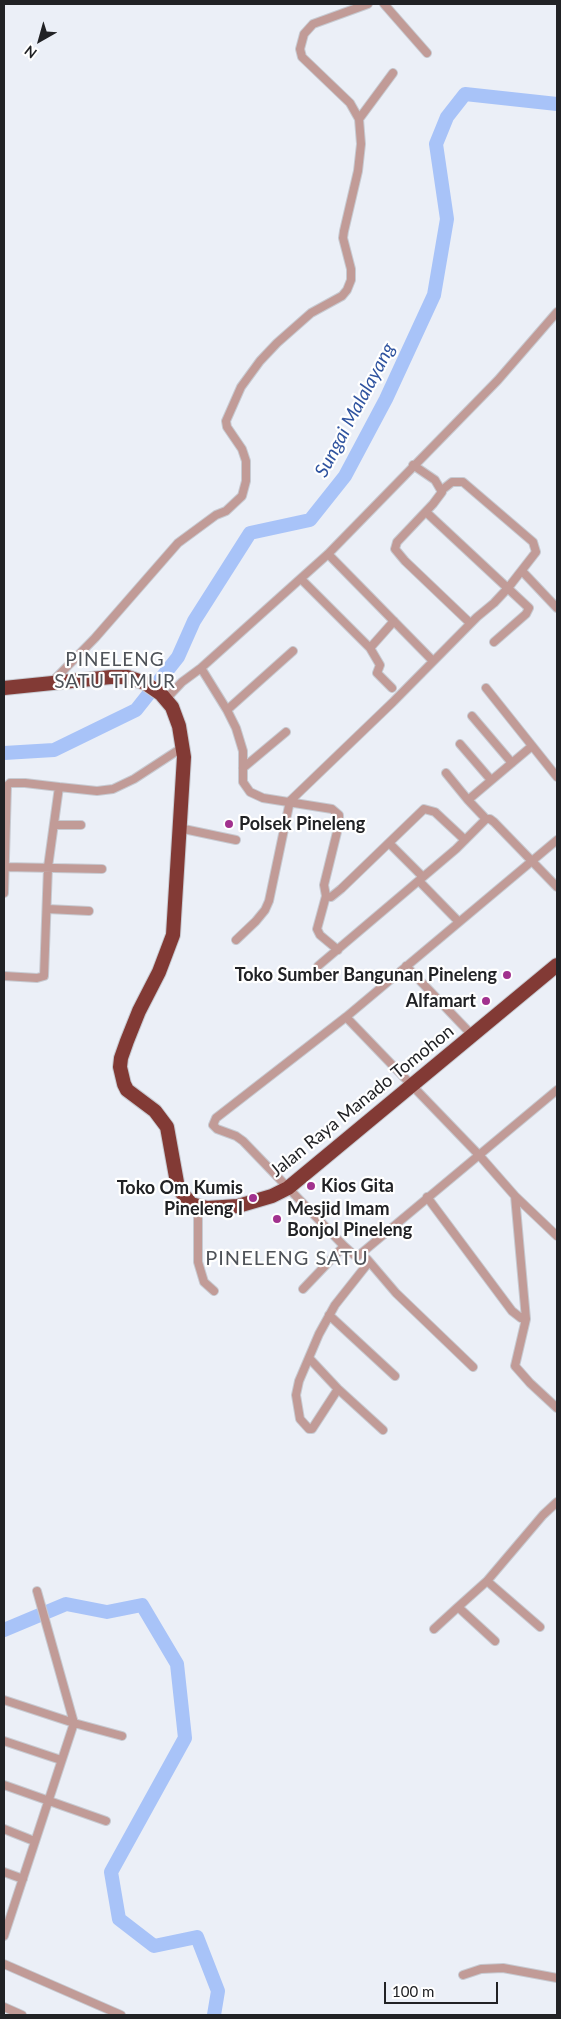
<!DOCTYPE html>
<html>
<head>
<meta charset="utf-8">
<style>
	body { margin:0 }
	#map { position:relative; width:561px; height:2019px; overflow:hidden; background:#ebeff7; font-family:Lato,sans-serif }
	canvas { display:block }
	.frame { position:absolute; inset:0; border:5px solid #212225; pointer-events:none }
	.north { position:absolute; left:15px; top:15px; width:50px; height:50px; -webkit-text-stroke:4px #fff; paint-order:stroke; rotate:218deg; font-size:14px; font-weight:700; line-height:20px; text-align:center; color:#212225 }
	.north::after { content:''; display:block; margin:auto; width:18px; height:22px; background:#212225; clip-path:polygon(50% 0,100% 100%,50% 72%,0 100%) }
	.scale { position:absolute; left:384px; top:1982px; width:114px; height:22px; box-sizing:border-box; border:2px solid #212225; border-top:0; padding-left:6px; font-size:15px; line-height:18px; white-space:nowrap; color:#212225; -webkit-text-stroke:4px #fff; paint-order:stroke }
</style>
</head>
<body>
<div id="map">
<canvas width="561" height="2019"></canvas>
<div class="frame"></div>
<div class="north">N</div>
<div class="scale">100 m</div>
</div>
<script>
const ctx = document.querySelector('canvas').getContext('2d');
ctx.lineJoin = 'round';
const shape = rows => new Path2D(rows.map(r => 'M' + r).join(''));
function strokePath(path, color, width, dash) { ctx.strokeStyle = color; ctx.lineWidth = width; ctx.lineCap = dash ? 'butt' : 'round'; ctx.setLineDash(dash || []); ctx.stroke(path); }
function write(font, color, halo, rows, align = 'center') {
  ctx.font = font + ' Lato,sans-serif'; ctx.lineWidth = 4.5; ctx.setLineDash([]); ctx.textBaseline = 'middle'; ctx.strokeStyle = halo; ctx.fillStyle = color; for (const [text, x, y, turn = 0] of rows) {
    ctx.save(); ctx.translate(x, y); ctx.rotate((+turn || 0) * Math.PI / 180); ctx.textAlign = isNaN(turn) ? turn : align; if (halo) ctx.strokeText(text, 0, 0); ctx.fillText(text, 0, 0); ctx.restore();
  }
}
strokePath(shape([
	[4,753,54,750,136,710,178,657,194,621,250,533,310,520,345,476,386,399,434,295,447,219,436,144,447,117,465,94,557,104],
	[4,1630,66,1604,107,1612,142,1605,177,1664,185,1738,111,1872,119,1919,154,1946,197,1937,218,1991,214,2015]
]), '#a8c3f8', 14);
const street = shape([
	[384,4,427,53],
	[359,119,393,73],
	[413,465,435,480,442,492,433,504,397,542,395,549,405,561,470,623],
	[426,512,529,608,526,614,494,642],
	[328,554,433,661],
	[522,571,557,608],
	[301,579,370,648,380,665,377,673,392,688],
	[370,648,394,621],
	[201,668,227,710,236,728,243,751,243,782,250,792,263,798,332,809,339,815,339,824,324,885,326,896,331,897,341,889,424,809,435,812,465,840],
	[52,682,95,638,178,543,216,515,226,511,242,496,246,481,246,461,242,449,227,427,226,421,241,387,260,361,277,343,311,313,342,296,347,290,351,280,351,269,343,238,344,231,358,171,361,144,359,119,350,103,302,57,300,49,304,34,313,24,368,4],
	[486,688,557,777],
	[166,699,182,682,201,668,328,554,498,380,557,312],
	[227,710,293,651],
	[472,716,512,763],
	[460,744,491,780],
	[243,768,286,732],
	[446,773,468,800,532,746],
	[468,800,486,819],
	[55,825,81,825],
	[179,828,236,840],
	[557,840,346,1017,216,1118,213,1125,217,1129,236,1136,243,1141,344,1246,354,1255,358,1256,557,1090],
	[389,843,423,877],
	[5,867,102,869],
	[419,881,459,922],
	[4,893,7,786,10,783,25,783,59,787],
	[326,896,317,929,320,935,338,950],
	[47,909,89,911],
	[236,940,256,921,265,910,269,901,290,801,393,702,477,617,494,603,508,588,536,552,533,542,463,482,452,482,442,490],
	[318,966,456,849,486,819,490,819,494,822,557,887],
	[406,966,472,1035],
	[4,976,37,978,44,976,48,867,59,787,97,791,113,789,134,779,183,747],
	[346,1017,479,1155,515,1196,557,1236],
	[427,1197,512,1311,521,1318,526,1319,515,1196],
	[198,1207,198,1262,204,1282,214,1291],
	[367,1259,396,1293,473,1367],
	[303,1289,344,1246],
	[329,1315,395,1376],
	[526,1319,515,1366,530,1383,557,1408],
	[309,1358,338,1389,383,1430],
	[338,1389,312,1429,309,1429,300,1419,296,1395,299,1381,319,1334,335,1305,369,1262],
	[487,1581,540,1627],
	[37,1591,74,1723,122,1736],
	[434,1629,458,1607],
	[495,1641,458,1607,487,1581,543,1515,557,1502],
	[4,1700,74,1723,4,1936],
	[4,1741,61,1760],
	[4,1785,106,1821],
	[4,1829,34,1841],
	[4,1872,23,1879],
	[4,1964,121,2015],
	[463,1975,481,1969,503,1968,557,1978],
	[4,2007,22,2015]
]);
const highway = shape([
	[4,688,111,677,128,677,145,683,161,694,172,707,179,726,184,757,173,935,159,972,139,1011,127,1041,121,1058,120,1067,124,1084,127,1090,155,1111,167,1127,178,1188,191,1204,207,1208,238,1206,272,1196,288,1188,557,965]
]);
strokePath(street, '#c7cad1', 10);
strokePath(highway, '#c7cad1', 16);
strokePath(street, '#c19b97', 8);
strokePath(highway, '#823a35', 14);
for (const [x, y, r, color] of [
	[229,824,5,"#a1318e"],
	[507,975,5,"#a1318e"],
	[486,1001,5,"#a1318e"],
	[311,1186,5,"#a1318e"],
	[253,1198,5,"#a1318e"],
	[277,1219,5,"#a1318e"]
]) { const dot = new Path2D(); dot.arc(x, y, r, 0, 2 * Math.PI); ctx.fillStyle = color; ctx.fill(dot); strokePath(dot, '#fff', 2); }
write('bold 18px', '#212225', '#fff', [
	["Polsek Pineleng",239,824],
	["Toko Sumber Bangunan Pineleng",497,975,"right"],
	["Alfamart",476,1001,"right"],
	["Kios Gita",321,1186],
	["Toko Om Kumis",243,1188,"right"],
	["Pineleng I",243,1209,"right"],
	["Mesjid Imam",287,1209],
	["Bonjol Pineleng",287,1230]
], 'left');
write('18px', '#212225', '#fff', [
	["Jalan Raya Manado Tomohon",362,1101,-39]
]);
write('italic 19px', '#2f539f', '#fff', [
	["Sungai Malalayang",355,410,-62]
]);
ctx.letterSpacing = '1px';
write('19px', '#4f5359', '#fff', [
	["PINELENG",115,660],
	["SATU TIMUR",115,682]
]);
ctx.letterSpacing = '0px';
ctx.letterSpacing = '1px';
write('20px', '#4f5359', '#fff', [
	["PINELENG SATU",287,1259]
]);
ctx.letterSpacing = '0px';
</script>
</body>
</html>
